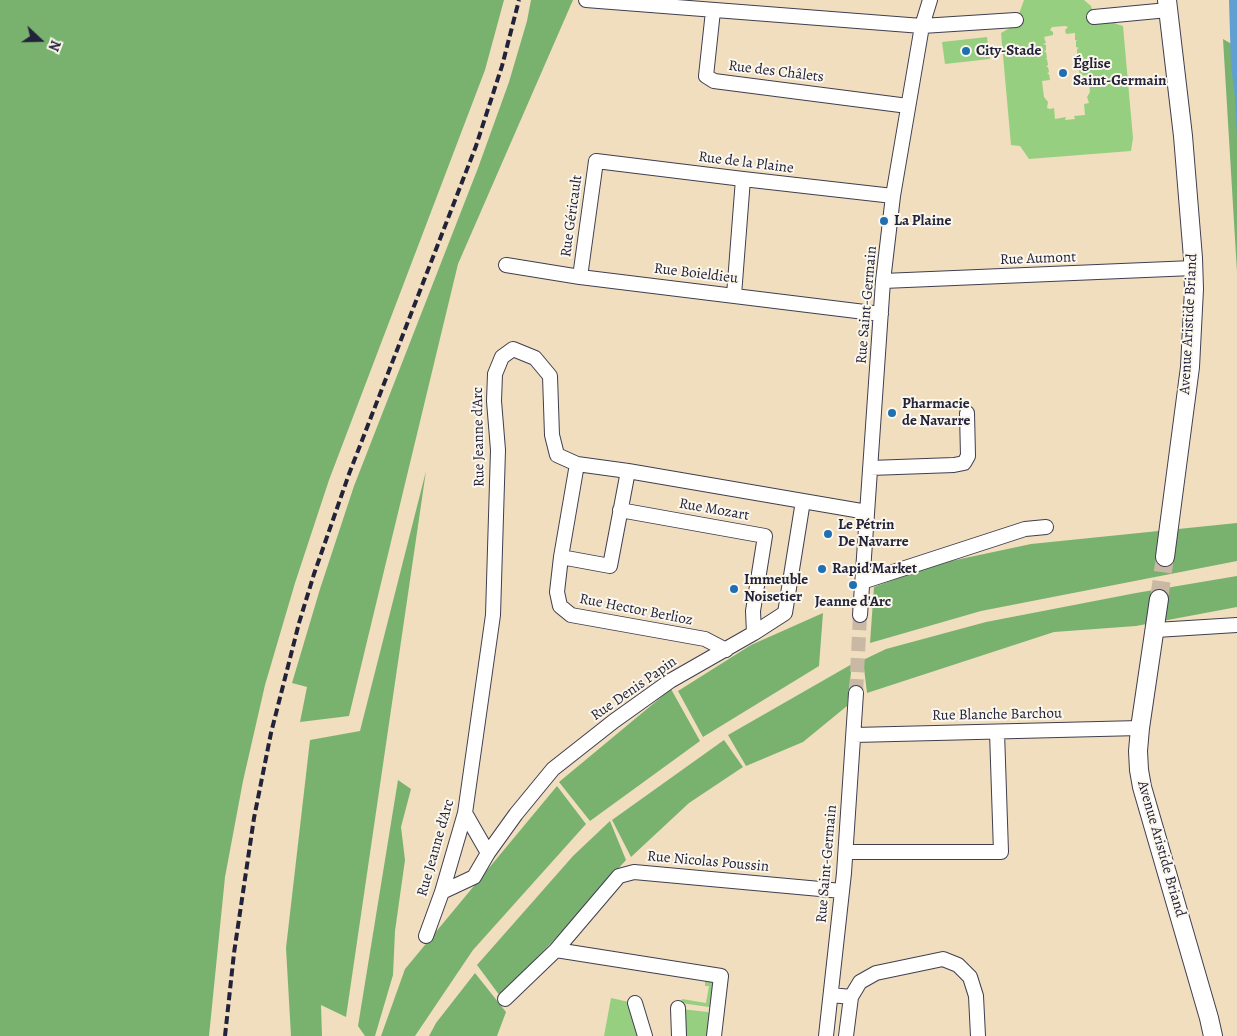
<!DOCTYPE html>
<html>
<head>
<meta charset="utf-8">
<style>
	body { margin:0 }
	#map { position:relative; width:1237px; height:1036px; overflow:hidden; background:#f1debe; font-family:Alegreya,serif }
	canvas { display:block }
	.north { position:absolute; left:15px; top:15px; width:50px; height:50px; -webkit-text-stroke:4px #fbf7ec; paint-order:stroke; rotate:111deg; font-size:14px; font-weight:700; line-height:20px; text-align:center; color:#22223b }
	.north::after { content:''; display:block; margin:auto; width:18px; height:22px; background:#22223b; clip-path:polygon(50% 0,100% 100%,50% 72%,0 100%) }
</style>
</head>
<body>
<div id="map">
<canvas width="1237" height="1036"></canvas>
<div class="north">N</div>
</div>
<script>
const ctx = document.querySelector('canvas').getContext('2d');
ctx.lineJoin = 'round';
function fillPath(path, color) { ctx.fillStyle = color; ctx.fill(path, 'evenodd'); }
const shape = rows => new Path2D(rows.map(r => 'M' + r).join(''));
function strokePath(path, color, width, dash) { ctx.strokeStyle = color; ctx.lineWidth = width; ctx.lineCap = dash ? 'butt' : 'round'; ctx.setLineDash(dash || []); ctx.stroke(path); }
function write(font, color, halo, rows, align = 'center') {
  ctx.font = font + ' Alegreya,serif'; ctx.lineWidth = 4; ctx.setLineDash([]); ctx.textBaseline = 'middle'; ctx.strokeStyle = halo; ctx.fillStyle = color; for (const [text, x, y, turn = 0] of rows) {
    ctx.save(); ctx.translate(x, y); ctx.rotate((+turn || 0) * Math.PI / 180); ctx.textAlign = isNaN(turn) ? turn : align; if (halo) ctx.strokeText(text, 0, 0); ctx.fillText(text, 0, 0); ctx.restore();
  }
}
fillPath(shape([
	[1024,0,1084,0,1091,6,1095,17,1123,26,1133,138,1131,151,1029,159,1020,146,1011,145,1001,33,1015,25],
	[1065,26,1068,27,1065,30,1066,34,1075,33,1075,40,1078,41,1076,41,1076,47,1079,48,1077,49,1077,54,1080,54,1078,56,1078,61,1081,62,1079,63,1079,69,1081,69,1079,70,1080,76,1088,75,1090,92,1087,97,1089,103,1084,104,1085,115,1074,116,1075,119,1065,120,1066,117,1055,119,1054,108,1050,109,1047,108,1048,102,1044,97,1042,81,1050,80,1049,74,1047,74,1049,72,1048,67,1046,67,1048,65,1047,59,1045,58,1047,58,1046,52,1044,52,1046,50,1046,45,1043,44,1046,43,1044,37,1053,35,1053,32,1050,30,1052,27],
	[987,37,990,59,945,64,942,42],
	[705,981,712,982,714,985,712,1006,709,1007,681,1003,682,999,706,1003,709,986,705,986],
	[611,998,629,1002,642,1036,604,1036],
	[681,1009,708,1012,711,1015,708,1036,682,1036]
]), '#97cf81');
fillPath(shape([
	[0,0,504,0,485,70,329,480,295,583,265,685,243,781,225,877,209,1036,0,1036],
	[531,0,573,0,458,264,349,716,300,722,307,687,292,683,320,589,354,486,478,168,509,82,527,21],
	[1223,39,1237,47,1237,272],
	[426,471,346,1017,321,1005,322,1036,291,1036,286,948,310,740,360,731],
	[1237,523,1237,561,981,611,870,643,874,587,937,564,1031,544],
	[1237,576,1237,607,1136,626,1054,632,867,693,863,660,886,649,986,622,1136,593],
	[823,613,819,666,703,737,678,691,751,645],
	[852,664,847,706,803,742,746,766,728,735],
	[671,689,700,741,590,821,559,782],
	[724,740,743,767,689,803,631,857,612,820],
	[398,780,411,789,401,827,405,860,395,931,393,975,375,1036,365,1036,358,1026],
	[557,786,586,824,473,950,415,1036,381,1036,405,969],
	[610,821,626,860,553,941,500,996,477,965,573,856],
	[475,973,506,1012,497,1036,429,1036,436,1023]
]), '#79b26f');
fillPath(shape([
	[1229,0,1237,0,1237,137,1235,97,1231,66]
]), '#5f9fd2');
strokePath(shape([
	[856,693,860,615]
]), '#c8b8a4', 14, [14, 7]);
strokePath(shape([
	[1159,599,1165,557]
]), '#c8b8a4', 18, [18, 9]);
const minor = shape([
	[586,0,922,26,1016,20],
	[713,11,706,76,714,81,908,106],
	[1094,17,1168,10],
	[506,265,580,277,881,314],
	[580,277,596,161,743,179,893,196],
	[883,281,1193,268],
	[734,295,743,179],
	[577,464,561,557,557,592,560,606,571,615,705,639,726,650],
	[870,468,954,465,964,463,968,456,967,413],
	[620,510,765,536,753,611,754,633],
	[561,557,610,566,628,471],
	[862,582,1025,529,1046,527],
	[860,615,883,281,893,196,922,26,930,0],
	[1156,630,1237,625],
	[854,735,1140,728],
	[465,813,488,853],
	[846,852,1001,852,997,732],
	[442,892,474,877,488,853,516,814,553,769,614,721,670,681,754,633,785,613,803,501],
	[426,936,442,892,465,813,493,615,498,450,494,401,495,374,502,357,513,349,535,358,550,376,552,435,557,455,577,464,628,471,867,512],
	[556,950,721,976,714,1036],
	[831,995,851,997,860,982,876,973,943,959,958,965,970,977,976,996,978,1036],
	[505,999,556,950,619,876,634,872,842,891],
	[635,1003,645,1036],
	[678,1008,679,1036],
	[826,1036,844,873,856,693],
	[846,1036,851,997]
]);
const major = shape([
	[1165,557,1190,367,1194,289,1193,258,1183,136,1167,0],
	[1159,599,1140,728,1138,751,1139,770,1142,787,1209,1018,1213,1036]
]);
strokePath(minor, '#413e4f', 16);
strokePath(major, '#413e4f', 20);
strokePath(minor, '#fff', 14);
strokePath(major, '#fff', 18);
strokePath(shape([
	[225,1036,234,953,254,818,271,733,299,623,314,574,349,474,476,146,502,66,519,0]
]), '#22223b', 4, [8, 4]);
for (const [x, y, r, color] of [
	[966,51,5,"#1f6fb2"],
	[1063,73,5,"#1f6fb2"],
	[884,221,5,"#1f6fb2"],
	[892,413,5,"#1f6fb2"],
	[828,534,5,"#1f6fb2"],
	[822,569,5,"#1f6fb2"],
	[853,585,5,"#1f6fb2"],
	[734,589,5,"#1f6fb2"]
]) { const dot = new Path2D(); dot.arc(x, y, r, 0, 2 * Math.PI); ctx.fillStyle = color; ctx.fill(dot); strokePath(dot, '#fbf7ec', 2); }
write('bold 15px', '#22223b', '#fbf7ec', [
	["City-Stade",976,51],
	["Église",1073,64],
	["Saint-Germain",1073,81],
	["La Plaine",894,221],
	["Pharmacie",902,404],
	["de Navarre",902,421],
	["Le Pétrin",838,525],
	["De Navarre",838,542],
	["Rapid'Market",832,569],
	["Immeuble",744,580],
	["Noisetier",744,597],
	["Jeanne d'Arc",853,602,"center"]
], 'left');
write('15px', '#22223b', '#fbf7ec', [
	["Rue des Châlets",776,72,7],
	["Rue de la Plaine",746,163,7],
	["Rue Géricault",572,216,-82],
	["Rue Aumont",1038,259,-2],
	["Rue Boieldieu",696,274,7],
	["Rue Saint-Germain",867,305,-85],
	["Avenue Aristide Briand",1189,324,-87],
	["Rue Jeanne d'Arc",479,437,-91],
	["Rue Mozart",714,510,10],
	["Rue Hector Berlioz",636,610,11],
	["Rue Denis Papin",634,689,-35],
	["Rue Blanche Barchou",997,715,-1],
	["Rue Jeanne d'Arc",436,848,-74],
	["Avenue Aristide Briand",1161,849,74],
	["Rue Nicolas Poussin",708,862,5],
	["Rue Saint-Germain",827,864,-85]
]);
</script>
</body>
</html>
